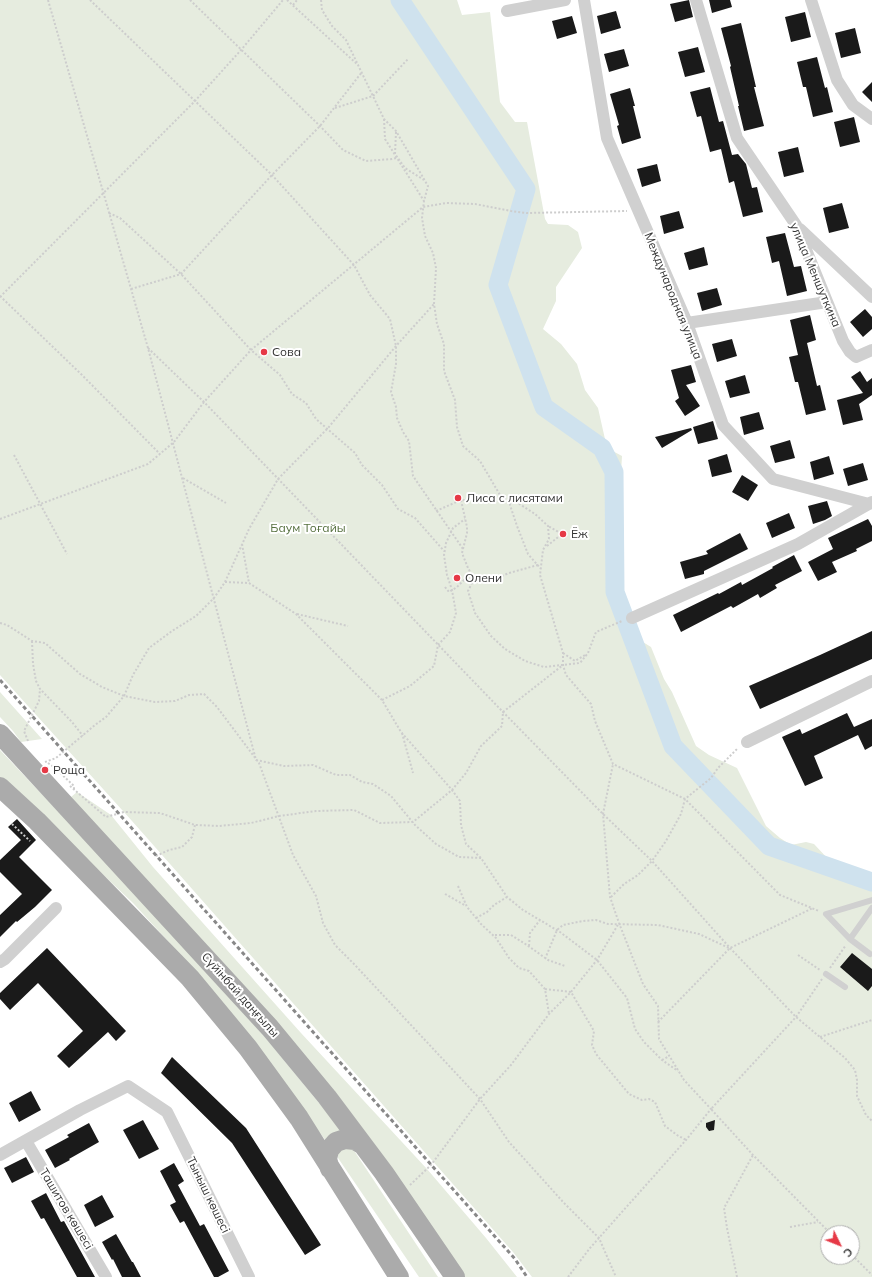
<!DOCTYPE html>
<html>
<head>
<meta charset="utf-8">
<style>
	body { margin:0 }
	#map { position:relative; width:872px; height:1277px; overflow:hidden; background:#fff; font-family:Mulish,sans-serif }
	canvas { display:block }
	.north { position:absolute; left:820px; top:1225px; width:40px; height:40px; box-sizing:border-box; background:#fff; border:1px solid #adadad; border-radius:50%; rotate:133deg; font-size:11px; font-weight:700; line-height:16px; text-align:center; color:#333 }
	.north::after { content:''; display:block; margin:auto; width:14px; height:18px; background:#e63946; clip-path:polygon(50% 0,100% 100%,50% 72%,0 100%) }
</style>
</head>
<body>
<div id="map">
<canvas width="872" height="1277"></canvas>
<div class="north">С</div>
</div>
<script>
const ctx = document.querySelector('canvas').getContext('2d');
ctx.lineJoin = 'round';
function fillPath(path, color) { ctx.fillStyle = color; ctx.fill(path, 'evenodd'); }
const shape = rows => new Path2D(rows.map(r => 'M' + r).join(''));
function strokePath(path, color, width, dash) { ctx.strokeStyle = color; ctx.lineWidth = width; ctx.lineCap = dash ? 'butt' : 'round'; ctx.setLineDash(dash || []); ctx.stroke(path); }
function write(font, color, halo, rows, align = 'center') {
  ctx.font = font + ' Mulish,sans-serif'; ctx.lineWidth = 4; ctx.setLineDash([]); ctx.textBaseline = 'middle'; ctx.strokeStyle = halo; ctx.fillStyle = color; for (const [text, x, y, turn = 0] of rows) {
    ctx.save(); ctx.translate(x, y); ctx.rotate((+turn || 0) * Math.PI / 180); ctx.textAlign = isNaN(turn) ? turn : align; if (halo) ctx.strokeText(text, 0, 0); ctx.fillText(text, 0, 0); ctx.restore();
  }
}
fillPath(shape([
	[0,0,457,0,462,15,490,12,500,102,515,122,527,122,545,219,548,224,568,225,578,232,582,248,556,287,556,301,543,329,561,344,577,364,585,390,598,408,607,448,622,456,621,473,622,490,619,555,614,572,615,592,628,633,651,647,664,679,672,692,696,746,709,755,737,768,766,826,780,838,791,845,806,842,814,844,846,878,872,887,872,1277,532,1277,513,1252,132,821,0,675],
	[828,1233,852,1233,852,1257,828,1257],
	[0,692,42,739,21,742,13,731,0,717],
	[0,750,219,981,343,1132,326,1141,206,983,133,903,0,777],
	[77,792,111,815,153,867,301,1033,427,1169,486,1238,517,1277,464,1277,71,797],
	[344,1145,353,1149,438,1277,419,1277,338,1158,338,1150]
]), '#e6ecdf');
strokePath(shape([
	[400,0,526,189,498,285,544,407,602,448,614,472,615,592,673,746,769,846,872,882]
]), '#cfe2ee', 19);
fillPath(shape([
	[689,0,693,17,675,22,670,4],
	[709,0,730,0,732,7,712,13],
	[616,11,621,28,601,34,597,16],
	[805,12,811,37,791,42,785,17],
	[572,16,577,33,557,39,552,21],
	[741,23,756,87,754,87,764,126,744,131,738,106,739,106,730,67,731,66,721,28],
	[855,28,861,53,841,58,835,33],
	[698,47,705,72,685,77,678,52],
	[624,49,629,66,609,72,604,54],
	[817,57,825,88,827,87,833,112,813,117,806,87,803,87,797,62],
	[872,82,872,102,862,92],
	[710,87,719,122,723,121,732,155,738,154,746,164,752,188,757,187,763,212,743,217,734,181,729,183,721,149,710,152,701,116,697,117,690,92],
	[630,88,635,106,633,106,641,138,622,144,617,126,619,125,610,94],
	[854,117,860,142,840,147,834,122],
	[798,147,804,172,784,177,778,152],
	[657,164,661,181,642,187,637,169],
	[842,203,849,228,829,233,823,208],
	[679,211,684,228,664,234,660,216],
	[785,233,794,267,801,266,807,291,787,296,779,261,772,263,766,237],
	[704,247,708,265,689,270,684,253],
	[717,288,722,305,702,311,697,293],
	[865,309,872,317,872,329,863,337,850,322],
	[810,315,816,340,807,343,817,386,820,385,826,410,806,415,798,382,795,382,789,357,798,355,790,320],
	[732,339,737,356,717,362,712,344],
	[691,365,696,382,686,385,700,406,685,416,675,401,679,398,671,370],
	[860,371,867,382,872,378,872,395,859,404,863,420,843,425,837,400,863,393,851,377],
	[745,375,750,393,730,398,725,381],
	[759,412,764,429,744,435,740,417],
	[713,421,718,439,698,444,693,427],
	[691,428,692,430,662,448,655,437],
	[790,440,795,458,775,463,770,446],
	[727,454,732,472,712,477,708,460],
	[829,456,834,474,814,480,810,462],
	[863,463,868,480,848,486,843,469],
	[742,475,758,485,748,501,732,492],
	[827,501,832,516,825,520,813,524,808,506],
	[789,513,795,528,772,538,766,523],
	[868,519,872,526,872,541,856,549,857,551,832,562,837,572,818,581,808,562,833,549,828,538],
	[740,533,748,549,704,571,704,574,685,579,680,562,708,554,706,551],
	[794,555,802,571,775,585,777,588,760,598,758,594,733,608,731,606,681,632,673,615,718,593,719,594,741,582,742,585,773,568,772,567],
	[872,631,872,659,760,709,749,686,820,655],
	[847,713,854,727,872,719,872,746,865,750,858,735,814,756,823,778,805,786,782,737,800,729,802,734],
	[17,819,36,840,19,857,52,890,35,907,17,922,16,921,0,937,0,915,22,894,0,872,0,860,21,840,8,827],
	[47,948,126,1031,116,1041,108,1032,69,1068,57,1056,83,1031,38,983,10,1010,0,999,0,993],
	[852,953,872,969,872,986,868,991,840,967],
	[172,1057,246,1128,321,1245,305,1255,232,1143,161,1073],
	[31,1091,41,1110,19,1122,9,1103],
	[143,1120,159,1149,139,1159,123,1130],
	[715,1120,714,1130,709,1131,706,1127,706,1123],
	[89,1123,99,1142,69,1159,70,1160,55,1168,45,1150,69,1137,67,1135],
	[26,1157,34,1172,12,1183,4,1168],
	[174,1163,184,1181,178,1185,200,1226,204,1224,229,1271,218,1277,214,1277,184,1221,180,1223,170,1205,176,1202,160,1171],
	[46,1193,61,1222,64,1221,95,1277,77,1277,44,1218,41,1219,31,1201],
	[102,1195,114,1217,95,1227,84,1205],
	[116,1234,132,1262,133,1262,141,1277,122,1277,113,1259,112,1260,102,1242]
]), '#1a1a1a');
strokePath(shape([
	[48,0,148,348,256,760,284,766,313,765,336,775,350,775,362,782,373,784,391,796,415,825,436,844,459,857,481,858],
	[90,0,272,175,354,265,370,295,390,319,396,346,396,364,391,392,396,407,397,418,403,432,409,441,413,476,463,549],
	[190,0,320,126,343,150,366,161,392,159,396,158],
	[287,0,358,65],
	[321,0,322,10,332,26,346,40,384,119,396,131,428,186,424,201,422,218,425,236,433,253,436,268,434,304,437,324,444,344,444,371,455,400,457,427,463,446,480,461,500,495,509,502,518,503,535,514,548,526,549,539,543,550,540,575,563,653,563,665,566,675,591,704,595,721,613,764,685,799,780,895,819,911],
	[293,5,297,0],
	[335,108,373,96,408,59],
	[384,119,385,139,424,201],
	[396,132,395,154,405,168,424,180],
	[109,213,120,218,181,274,251,350,280,375,292,394,306,403,316,419,355,453,362,465,382,485,398,509,415,518,444,551],
	[131,289,181,274,272,175,320,126,362,72],
	[0,296,82,375,160,454],
	[0,297,194,102,241,50,283,0],
	[148,348,204,402,503,712,603,814,652,861,730,948,796,1017,845,1058,855,1070,857,1080,857,1096,866,1115,872,1121],
	[14,455,67,554],
	[183,478,226,503],
	[436,511,461,500],
	[0,519,148,464,174,442,204,402,251,350,423,207,446,203,475,204,511,211,527,213,627,211],
	[242,544,249,583],
	[547,546,562,534,548,526],
	[538,565,509,573,488,582,474,579,468,568,462,553,467,533,467,527,461,500,509,502,517,526,528,554,541,569],
	[474,579,468,591,475,613,491,636,505,649,525,661,544,667,580,663,588,653,596,632,622,621],
	[225,582,249,583,296,614,382,700,401,732,452,790,460,801,461,825,466,844,481,858,507,897,523,910,560,932,597,960,627,998,635,1029,644,1042,662,1060,678,1071],
	[445,587,449,592,457,587,464,580,474,579],
	[297,614,348,626],
	[0,623,7,625,32,641,45,643,80,674,102,687,124,696,155,702,175,701,189,695,204,694,217,707,259,763,293,855,316,896,323,923,335,945,354,964,480,1099,509,1142,564,1203,599,1238,616,1277],
	[32,641,33,664,36,681,40,689,72,722,83,736],
	[563,653,575,661,585,655],
	[382,700,410,686,434,666,438,645,450,632,456,613,452,590,447,575,444,555,446,543,453,528,465,519],
	[402,733,413,773],
	[28,741,24,731,39,701,40,689],
	[45,762,56,758,95,725,106,717,124,696,133,675,149,648,172,631,196,616,214,598,225,582,249,529,278,479,328,428,396,346,434,304],
	[48,763,54,767,74,786,74,789],
	[70,786,106,817,124,812,160,813,195,825,219,826,251,823,279,816,316,811,354,810,380,823,413,822,452,790,466,773,481,746,502,726,503,712,563,665],
	[12,824,30,841],
	[156,856,169,850,182,847,192,837,195,825],
	[458,886,467,907,481,924,496,938,509,958,519,968,529,971,545,989,549,1014],
	[445,894,466,906],
	[611,897,624,884,638,875,652,861,666,841,681,814,685,799,711,778,718,768,738,748],
	[476,918,487,912,494,905,507,897],
	[495,935,511,935,527,945,548,960,565,966],
	[529,946,530,933,540,920],
	[798,955,820,970],
	[545,959,557,930,563,925,583,921,596,920,608,924,658,925,699,934,729,948],
	[830,968,846,945],
	[822,979,796,1017,711,1109,753,1155,830,1233],
	[545,989,571,992,594,1031,592,1045,596,1054,629,1094,642,1100,649,1099,655,1102,665,1126,677,1135,686,1140],
	[658,1022,730,948,813,908],
	[820,1037,872,1020],
	[662,1060,669,1056],
	[410,1185,431,1165,480,1099,511,1065,549,1014,571,992,597,960,619,923],
	[790,1227,818,1222],
	[852,1255,872,1275],
	[568,1277,590,1248,686,1140,711,1109,684,1080,659,1039,658,1006,643,984,619,923,610,897,603,814,613,764],
	[737,1277,727,1228,724,1208,753,1155]
]), '#cdcdcd', 2, [2, 2]);
strokePath(shape([
	[850,939,872,908],
	[870,954,850,939,826,914,872,900],
	[826,974,845,987]
]), '#d0d0d0', 6);
strokePath(shape([
	[584,0,607,138,687,323,723,425,773,479,869,504],
	[696,0,737,138,796,225,843,341,850,352,856,357,872,350],
	[811,0,837,80,853,105,872,119],
	[507,11,565,0],
	[800,229,872,297],
	[687,323,827,302],
	[632,618,798,544,872,502],
	[747,742,872,681],
	[0,962,5,959,56,908],
	[26,1141,106,1277],
	[0,1155,80,1110,128,1086,167,1112,249,1277]
]), '#d0d0d0', 12);
strokePath(shape([
	[0,734,270,1028,327,1097,384,1173,455,1277],
	[0,787,37,821,190,978,248,1048,299,1118,399,1277],
	[330,1169,327,1159,329,1150,336,1142,345,1139,355,1140,363,1145]
]), '#ababab', 20);
strokePath(shape([
	[0,680,515,1259,527,1277]
]), '#888', 3, [4, 3]);
for (const [x, y, r, color] of [
	[264,352,4,"#e63946"],
	[458,498,4,"#e63946"],
	[563,534,4,"#e63946"],
	[457,578,4,"#e63946"],
	[45,770,4,"#e63946"]
]) { const dot = new Path2D(); dot.arc(x, y, r, 0, 2 * Math.PI); ctx.fillStyle = color; ctx.fill(dot); strokePath(dot, '#fff', 1.5); }
write('12px', '#333', '#fff', [
	["улица Меншуткина",815,275,67],
	["Международная улица",673,296,68],
	["Сүйінбай даңғылы",240,995,48],
	["Тыныш көшесі",208,1195,64],
	["Ташитов көшесі",66,1209,59]
]);
write('12px', '#333', '#fff', [
	["Сова",272,352],
	["Лиса с лисятами",466,498],
	["Ёж",571,534],
	["Олени",465,578],
	["Роща",53,770]
], 'left');
write('12px', '#56703f', '#fff', [
	["Баум Тоғайы",308,528]
]);
</script>
</body>
</html>
